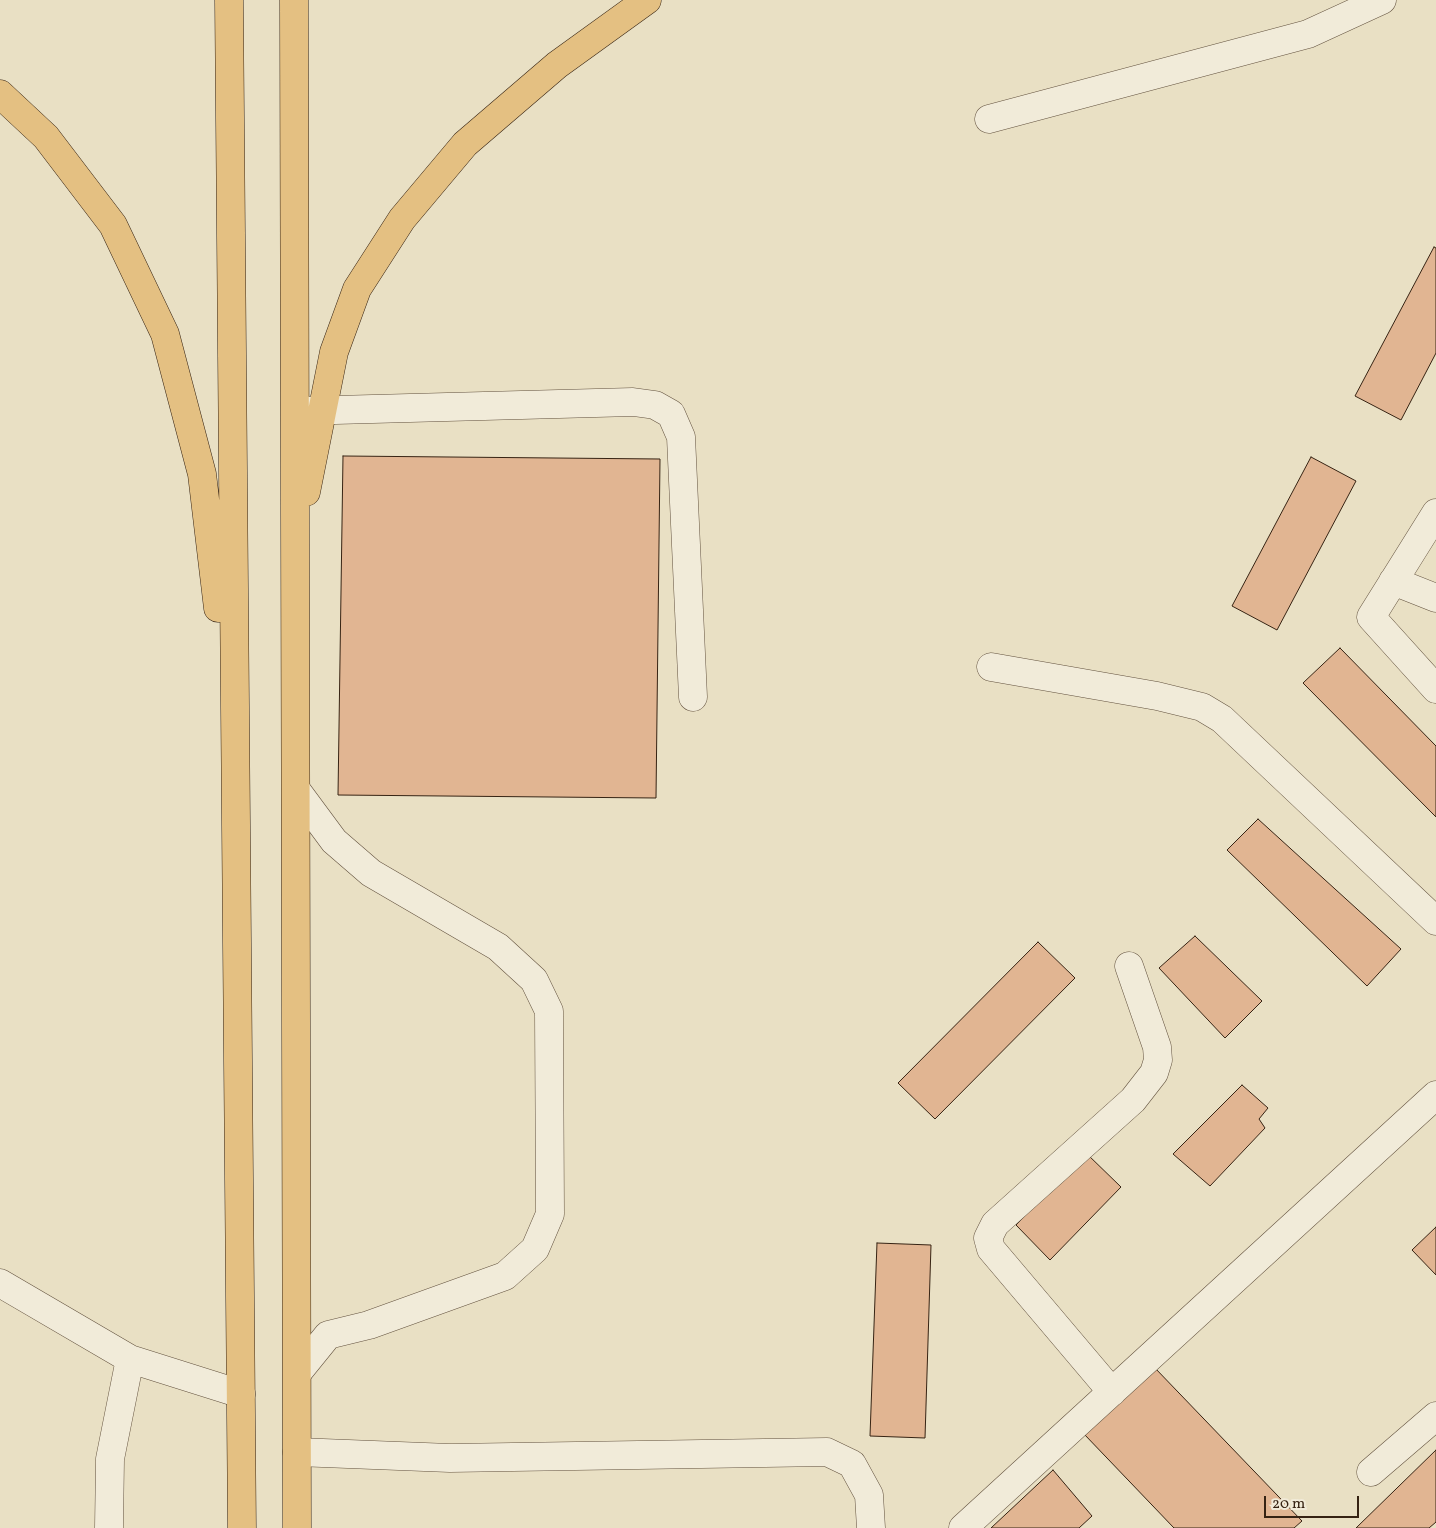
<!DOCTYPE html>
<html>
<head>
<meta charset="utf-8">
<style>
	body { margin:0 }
	#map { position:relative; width:1436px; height:1528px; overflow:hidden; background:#e9e0c4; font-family:Vollkorn,serif }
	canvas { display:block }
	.scale { position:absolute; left:1264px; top:1496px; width:95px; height:22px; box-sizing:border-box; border:2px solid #362313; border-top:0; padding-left:6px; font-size:15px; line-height:18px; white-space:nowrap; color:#362313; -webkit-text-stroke:4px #f1ebd9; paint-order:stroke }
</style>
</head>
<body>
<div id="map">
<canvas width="1436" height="1528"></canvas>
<div class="scale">20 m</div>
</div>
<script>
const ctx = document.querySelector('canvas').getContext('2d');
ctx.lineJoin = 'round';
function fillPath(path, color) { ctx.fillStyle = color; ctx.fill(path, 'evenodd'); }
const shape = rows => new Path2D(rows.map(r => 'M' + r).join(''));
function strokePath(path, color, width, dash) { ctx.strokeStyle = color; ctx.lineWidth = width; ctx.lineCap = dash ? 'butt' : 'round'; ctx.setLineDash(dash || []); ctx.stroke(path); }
const building = shape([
	[1434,247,1436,248,1436,353,1401,420,1355,396,1434,247],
	[343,456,660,459,656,798,338,795,343,456],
	[1311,457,1356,481,1277,630,1232,606,1311,457],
	[1340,648,1436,746,1436,817,1303,683,1340,648],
	[1258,819,1401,949,1367,986,1227,850,1258,819],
	[1195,936,1262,1001,1225,1038,1159,968,1195,936],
	[1038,942,1075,978,935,1119,898,1083,1038,942],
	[1242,1085,1268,1108,1259,1119,1265,1128,1210,1186,1173,1154,1242,1085],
	[1086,1153,1121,1187,1050,1260,1016,1225,1086,1153],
	[1436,1227,1436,1275,1412,1250,1436,1227],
	[877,1243,931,1245,925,1438,870,1436,877,1243],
	[1154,1367,1302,1521,1294,1528,1174,1528,1084,1434,1154,1367],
	[1436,1450,1436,1522,1429,1528,1356,1528,1436,1450],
	[1053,1470,1092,1516,1079,1528,991,1528,1053,1470]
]);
fillPath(building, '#e1b592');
strokePath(building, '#362313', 1);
const minor = shape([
	[989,119,1308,34,1382,0],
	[298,411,633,402,655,405,671,414,681,437,693,697],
	[1436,513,1371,617,1436,689],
	[1393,581,1436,598],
	[991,667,1157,696,1202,707,1222,719,1436,921],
	[297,791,334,841,371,873,498,947,534,980,549,1011,550,1214,535,1249,505,1276,369,1325,328,1335,298,1372],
	[0,1283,130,1359,241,1394],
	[1112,1392,991,1249,988,1238,995,1224,1133,1100,1154,1073,1158,1060,1157,1047,1129,966],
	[297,1452,450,1458,827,1452,852,1464,869,1495,871,1528],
	[1371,1472,1436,1416],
	[109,1528,110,1459,130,1359],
	[963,1528,1436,1095]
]);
const highway = shape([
	[229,0,242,1528],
	[294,0,297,1528],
	[0,94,46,137,113,225,165,334,202,474,218,608],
	[306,492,334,352,357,289,402,219,465,144,557,65,647,0]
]);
strokePath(minor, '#63523f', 29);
strokePath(highway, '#362313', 29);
strokePath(minor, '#f1ebd9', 28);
strokePath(highway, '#e4c082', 28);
</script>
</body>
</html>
